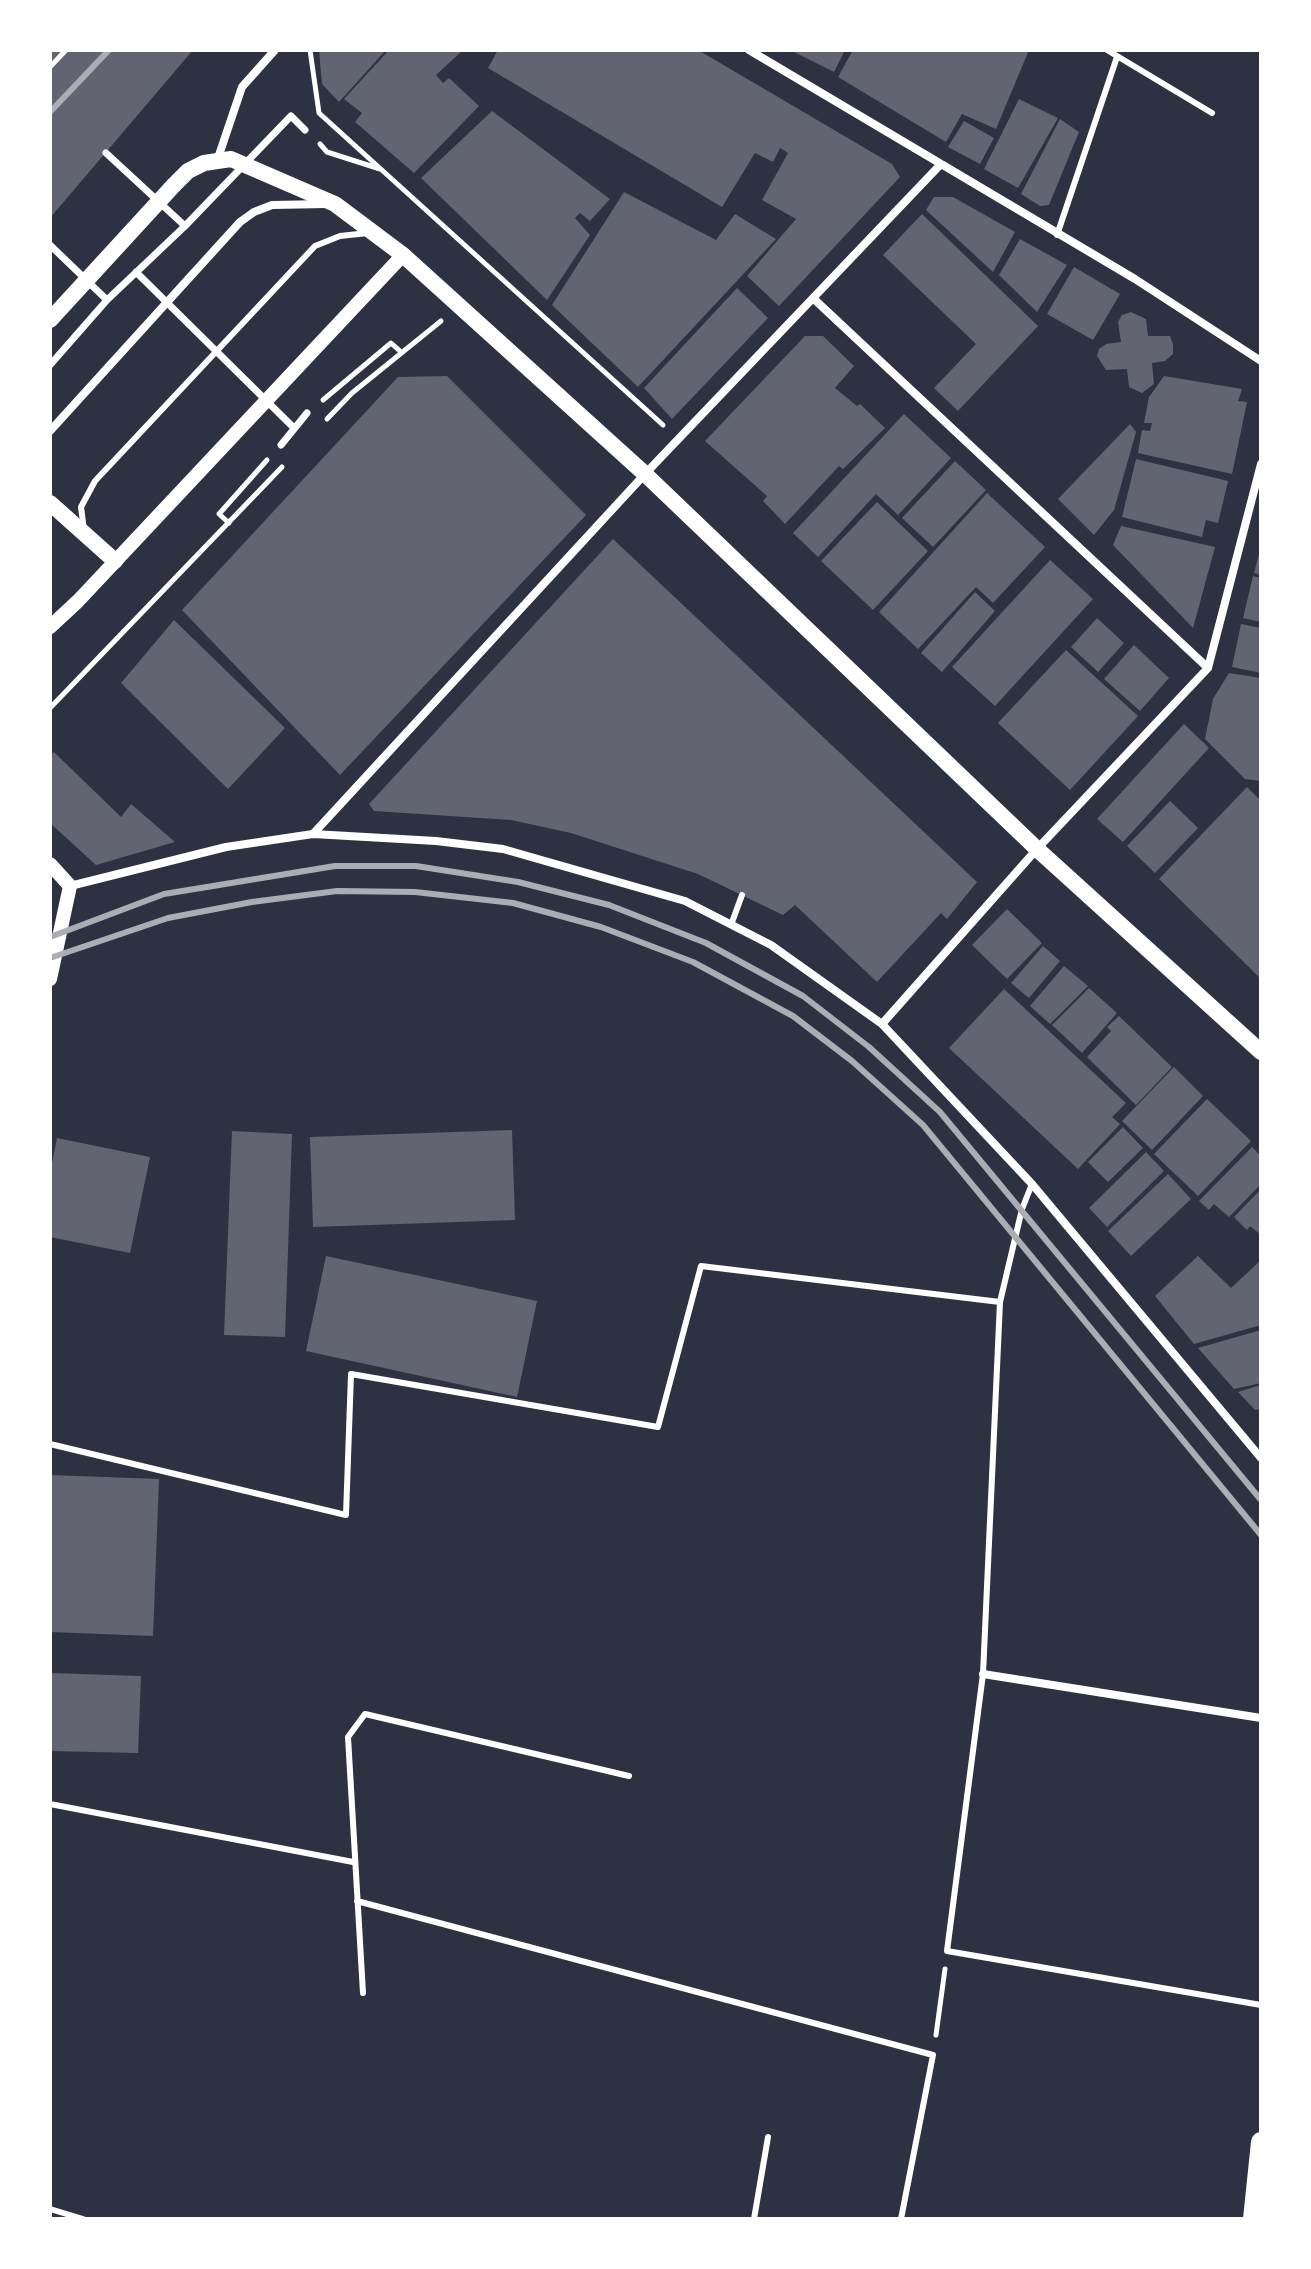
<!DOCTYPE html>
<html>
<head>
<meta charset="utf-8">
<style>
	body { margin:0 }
	#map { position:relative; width:1311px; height:2269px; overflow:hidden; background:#2d3142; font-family:Manrope,sans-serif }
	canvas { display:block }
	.frame { position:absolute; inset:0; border:52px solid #fff; pointer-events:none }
</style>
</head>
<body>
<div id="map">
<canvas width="1311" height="2269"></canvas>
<div class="frame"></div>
</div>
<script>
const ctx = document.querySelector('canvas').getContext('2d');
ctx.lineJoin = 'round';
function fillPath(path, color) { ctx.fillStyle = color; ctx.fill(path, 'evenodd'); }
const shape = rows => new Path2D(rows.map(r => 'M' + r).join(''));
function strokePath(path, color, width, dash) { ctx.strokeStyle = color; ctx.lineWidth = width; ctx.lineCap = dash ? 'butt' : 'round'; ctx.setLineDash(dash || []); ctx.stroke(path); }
fillPath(shape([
	[50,50,193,50,50,218],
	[319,50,386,50,339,102,322,84],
	[389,50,463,50,436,75,443,83,449,78,479,106,414,173,355,122,362,113,344,99],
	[498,50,698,50,892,164,900,177,779,306,747,276,796,219,762,200,788,153,780,148,773,162,755,153,722,207,488,68],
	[790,50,845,50,834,72],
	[853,50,1029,50,996,129,962,114,946,142,838,77],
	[1019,99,1058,118,1018,188,984,169],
	[492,111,610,199,590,221,580,213,575,218,590,235,547,300,421,178],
	[1060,119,1079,132,1049,205,1040,206,1021,194],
	[964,121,994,138,980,164,948,147],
	[624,192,716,240,735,214,776,239,638,387,552,305],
	[934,197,953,197,1015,232,993,272,926,210],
	[922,214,1038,326,958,411,934,388,976,344,883,255],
	[1020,239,1067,265,1037,312,999,275],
	[1074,267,1120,294,1093,340,1047,314],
	[737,288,768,318,672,419,644,388],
	[1131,312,1146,319,1148,336,1170,336,1173,344,1173,354,1165,361,1152,363,1154,384,1142,393,1129,387,1127,369,1106,370,1097,356,1099,349,1106,344,1121,342,1118,322,1122,315],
	[805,336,823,336,854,366,835,388,857,406,860,404,885,428,843,469,839,466,785,524,763,501,767,496,705,441],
	[447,376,586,515,340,775,182,610,398,377],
	[1164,376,1242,389,1238,401,1247,402,1232,474,1138,453,1142,430,1150,431,1152,423,1144,423,1149,397],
	[904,414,951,458,898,515,876,494,818,557,793,533],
	[1130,424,1136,432,1114,510,1094,535,1058,499],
	[1136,459,1228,481,1218,523,1206,520,1202,537,1122,517],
	[955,461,986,490,933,547,902,518],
	[987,493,1045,547,993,603,976,587,918,649,879,612],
	[877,502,928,551,873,610,821,561],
	[1121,526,1215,547,1193,628,1113,545],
	[613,539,977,882,947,919,941,913,877,982,795,905,783,915,698,874,571,833,511,820,374,811,369,804],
	[1260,550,1261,550,1261,575,1254,573],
	[1050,560,1093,599,995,706,952,667],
	[1253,576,1261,578,1261,622,1243,618],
	[975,592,995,611,942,672,921,653],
	[1097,618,1124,643,1098,672,1071,647],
	[174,620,285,728,228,789,121,683],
	[1241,624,1261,628,1261,673,1232,667],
	[1134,645,1169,678,1140,711,1104,679],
	[1066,650,1138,716,1070,790,998,723],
	[1229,673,1261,678,1261,781,1245,779,1205,739,1213,699],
	[1184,724,1209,748,1123,842,1097,819],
	[54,752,121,817,131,804,175,842,96,865,50,823,50,756],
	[1247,787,1261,801,1261,979,1159,879],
	[1170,801,1198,828,1155,873,1127,846],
	[1007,909,1042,943,1007,979,972,945],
	[1043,946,1060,961,1029,998,1011,983],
	[1064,966,1088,986,1050,1024,1030,1006],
	[1089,988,1117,1013,1082,1053,1052,1025],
	[1004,989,1126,1103,1112,1117,1120,1124,1078,1169,949,1048],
	[1119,1016,1172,1067,1136,1105,1087,1057,1111,1031,1107,1027],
	[1174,1067,1203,1096,1152,1150,1122,1121],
	[1207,1099,1251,1141,1198,1196,1154,1154],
	[1123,1127,1143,1148,1108,1182,1088,1162],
	[512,1130,515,1220,313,1227,310,1137],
	[232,1131,292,1134,285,1337,224,1335],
	[57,1138,150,1157,130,1253,50,1237,50,1173],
	[1252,1147,1261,1156,1261,1184,1229,1217,1214,1204,1209,1210,1199,1201],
	[1146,1152,1164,1171,1107,1227,1089,1208],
	[1168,1174,1191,1199,1131,1256,1108,1231],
	[1261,1189,1261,1235,1250,1226,1247,1230,1234,1217],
	[326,1256,537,1301,517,1397,306,1351],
	[1198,1256,1231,1288,1261,1260,1261,1325,1194,1344,1155,1296],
	[1261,1330,1261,1383,1234,1389,1198,1348],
	[1261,1385,1261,1409,1255,1410,1238,1392],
	[50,1475,159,1479,153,1636,50,1632],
	[50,1673,141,1676,138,1753,50,1751]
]), '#626471');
strokePath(shape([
	[310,50,319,113,663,425],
	[50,67,66,50],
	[320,144,327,152,380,169],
	[323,400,391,343,401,352],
	[327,419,352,393,441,321],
	[229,523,219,514,267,460],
	[50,708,282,467],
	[936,2035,945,1969]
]), '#fff', 5);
strokePath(shape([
	[1107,50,1212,113],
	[1057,235,1117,57],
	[84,530,81,507,95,481,315,246,340,236,368,233],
	[731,925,742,895],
	[1032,1184,1022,1209,1000,1302,983,1674,947,1951,1261,2005],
	[50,1444,346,1515,351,1374,658,1427,701,1266,1000,1302],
	[50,1804,353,1862],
	[357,1901,933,2055,901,2219],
	[363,1993,348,1737,365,1714,629,1776],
	[50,2209,83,2219],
	[754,2219,768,2137]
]), '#fff', 6);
strokePath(shape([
	[106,153,185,226],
	[50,245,107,300,50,365],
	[136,272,293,427],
	[107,300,185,226,291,116,305,130],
	[281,445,307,413]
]), '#fff', 7);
strokePath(shape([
	[749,50,1135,279,1261,361],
	[218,158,242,87,275,50],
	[815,300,1208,668],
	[50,431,240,222,254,212,272,205,326,204],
	[313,834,645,474,941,164],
	[70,886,226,847,313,834,436,841,503,849,685,901,771,945,882,1024,1032,1184,1261,1458],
	[882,1024,1037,849,1208,668,1261,464],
	[983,1674,1261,1718]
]), '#fff', 8);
strokePath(shape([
	[50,627,78,601,403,255],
	[50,864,70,886,50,979]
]), '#fff', 14);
strokePath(shape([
	[50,320,173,186,188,171,204,163,231,159,335,204,403,255,645,474,1037,849,1261,1052],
	[50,503,115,561]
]), '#fff', 16);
strokePath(shape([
	[1253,2219,1261,2142]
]), '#fff', 20);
strokePath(shape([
	[50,112,109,50],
	[50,937,164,894,335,866,416,866,518,882,609,905,706,943,803,996,869,1047,940,1112,1261,1500],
	[50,958,168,918,252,902,337,891,415,892,513,903,601,927,693,962,793,1016,852,1061,923,1125,1261,1535]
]), '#abadb3', 6);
</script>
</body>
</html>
